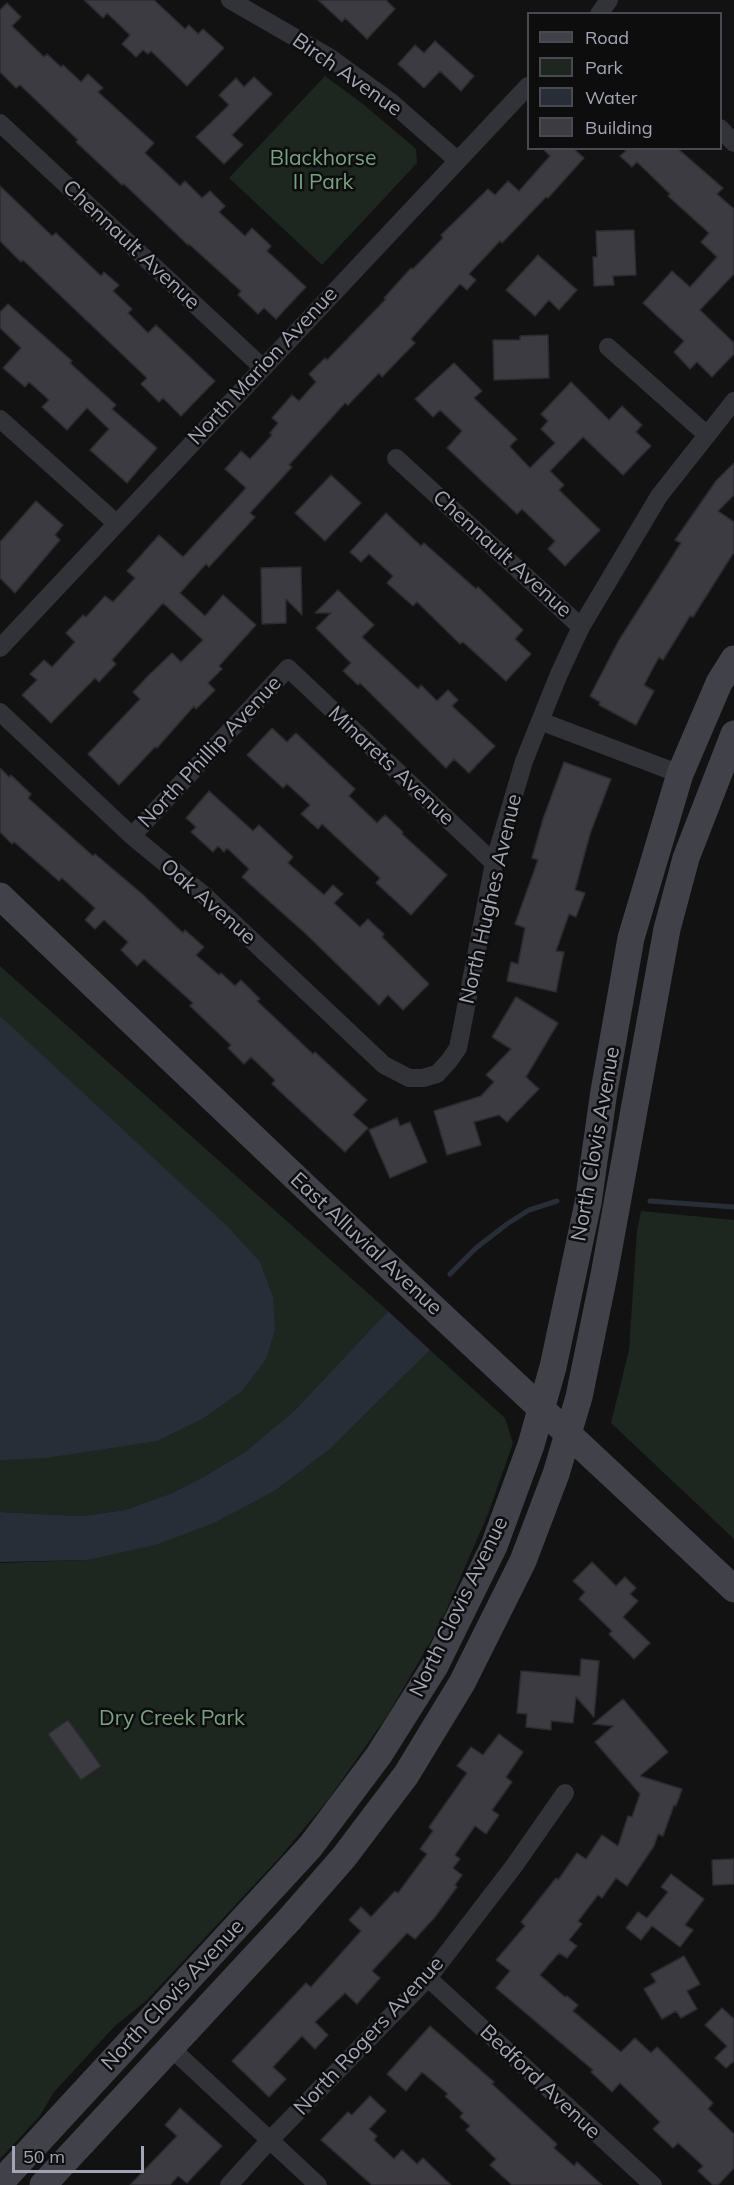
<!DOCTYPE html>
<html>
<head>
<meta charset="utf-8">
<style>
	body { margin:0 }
	#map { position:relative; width:734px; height:2185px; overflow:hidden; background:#121213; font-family:Mulish,sans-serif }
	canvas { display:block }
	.legend { position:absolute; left:527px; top:12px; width:195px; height:138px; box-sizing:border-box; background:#0d0d0e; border:2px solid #494a51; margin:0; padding:8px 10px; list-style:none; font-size:18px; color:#a2a5b5 }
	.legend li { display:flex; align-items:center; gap:12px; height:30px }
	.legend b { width:30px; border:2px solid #494a51 }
	.scale { position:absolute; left:12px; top:2146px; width:132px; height:27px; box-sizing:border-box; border:3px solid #a2a5b5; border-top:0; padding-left:8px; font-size:18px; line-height:21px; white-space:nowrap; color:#a2a5b5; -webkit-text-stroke:4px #0d0d0e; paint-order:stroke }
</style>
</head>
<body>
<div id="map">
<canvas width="734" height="2185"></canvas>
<ul class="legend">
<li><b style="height:8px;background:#404149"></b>Road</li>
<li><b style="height:16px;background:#1e2620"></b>Park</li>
<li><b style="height:16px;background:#272e38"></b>Water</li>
<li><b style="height:16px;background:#3c3b41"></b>Building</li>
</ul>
<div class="scale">50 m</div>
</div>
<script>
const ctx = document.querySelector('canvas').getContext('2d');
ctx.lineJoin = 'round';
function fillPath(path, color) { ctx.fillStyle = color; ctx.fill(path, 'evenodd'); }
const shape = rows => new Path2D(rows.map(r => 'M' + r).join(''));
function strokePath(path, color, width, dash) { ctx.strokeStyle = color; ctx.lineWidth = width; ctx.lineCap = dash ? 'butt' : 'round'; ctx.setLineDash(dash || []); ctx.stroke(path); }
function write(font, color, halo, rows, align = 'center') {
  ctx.font = font + ' Mulish,sans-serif'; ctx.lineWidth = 5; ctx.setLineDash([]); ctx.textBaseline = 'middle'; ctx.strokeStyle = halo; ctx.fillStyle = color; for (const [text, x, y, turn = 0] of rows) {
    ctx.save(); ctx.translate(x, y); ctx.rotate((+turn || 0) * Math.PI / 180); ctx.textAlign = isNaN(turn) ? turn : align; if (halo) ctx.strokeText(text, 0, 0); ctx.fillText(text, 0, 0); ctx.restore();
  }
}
fillPath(shape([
	[325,76,363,104,416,149,417,163,322,265,229,178],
	[0,966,388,1311,295,1410,245,1452,205,1476,172,1493,125,1510,82,1516,0,1512],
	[641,1211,734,1220,734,1539,611,1423,629,1350,637,1231],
	[430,1350,505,1418,513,1443,488,1514,439,1627,387,1716,328,1800,280,1857,147,2000,115,2026,54,2092,39,2117,0,2159,0,1563,87,1560,276,1490,330,1449]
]), '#1e2620');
fillPath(shape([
	[0,1016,228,1227,260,1262,273,1297,275,1330,266,1359,242,1391,202,1419,157,1441,46,1458,0,1460],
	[388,1311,430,1350,330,1449,276,1490,214,1523,155,1545,87,1560,0,1562,0,1512,82,1516,125,1510,172,1493,205,1476,245,1452,295,1410]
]), '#272e38');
strokePath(shape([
	[650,1201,734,1207],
	[450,1274,476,1248,507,1224,529,1210,557,1201]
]), '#272e38', 5);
const building = shape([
	[84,0,154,0,185,29,189,25,198,34,203,29,224,48,187,86,151,51,148,54,143,50,136,57,122,44,130,35,107,13,103,18,84,0],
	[318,0,386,0,395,9,367,39,345,18,342,22,318,0],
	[7,3,21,17,12,26,44,57,47,54,61,67,63,65,81,82,88,74,103,88,98,92,154,143,145,153,180,186,185,181,202,198,210,191,225,206,219,212,245,236,252,228,271,246,267,251,306,287,276,319,264,308,258,314,238,295,241,291,189,244,188,245,124,184,122,185,76,142,78,140,20,85,16,88,0,72,0,10,7,3],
	[435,41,474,76,461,91,440,71,424,88,398,64,415,45,424,53,435,41],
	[254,77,272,94,232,135,243,145,224,164,196,137,229,105,219,95,236,78,244,87,254,77],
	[542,148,573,148,584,158,548,198,546,197,502,243,500,241,469,274,476,280,467,290,460,284,411,339,415,343,382,377,379,373,348,405,345,403,289,465,292,467,250,513,255,517,209,567,206,564,180,593,205,616,223,595,256,625,219,666,222,669,208,683,215,690,196,709,194,706,157,748,155,747,119,785,88,754,140,699,133,692,148,676,172,653,181,662,203,640,163,603,112,660,116,664,99,682,95,678,51,723,22,695,37,680,30,674,44,660,52,667,75,642,66,633,83,615,86,617,105,596,113,602,135,578,127,571,159,535,183,557,246,488,225,469,241,451,250,459,272,435,270,433,278,423,272,418,292,395,299,401,316,382,309,374,325,358,327,360,386,299,384,298,411,268,413,269,443,238,441,235,488,189,495,195,508,181,519,191,550,156,542,148],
	[623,148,677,148,723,188,717,194,734,209,734,274,700,310,734,343,734,354,712,377,697,362,690,369,674,352,684,341,643,303,672,271,690,287,717,257,701,242,709,233,668,196,670,194,637,162,632,167,620,156,626,151,623,148],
	[0,186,52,236,56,233,101,276,104,272,119,285,113,291,132,309,128,313,148,333,156,325,215,381,181,416,163,398,159,402,141,384,147,378,23,260,21,262,0,241,0,186],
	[634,230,636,275,613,276,614,285,594,286,593,257,597,257,596,231,634,230],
	[538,255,577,290,559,310,549,300,535,316,506,290,538,255],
	[8,304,72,361,70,363,116,405,112,409,157,448,127,483,90,450,109,429,87,408,67,430,42,407,49,400,29,382,25,387,3,368,21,348,0,328,0,312,8,304],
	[548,335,549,378,494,380,493,340,520,340,520,336,548,335],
	[454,363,482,391,474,398,517,439,510,446,511,448,530,468,555,443,541,429,548,421,541,414,571,382,609,420,622,406,642,425,636,432,651,446,623,475,583,437,550,471,564,485,559,490,600,530,565,566,548,549,555,541,522,509,517,514,447,448,462,431,440,410,433,417,415,399,454,363],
	[734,463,734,495,718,511,734,522,734,552,693,617,690,616,663,660,659,657,644,685,654,691,636,725,599,705,600,702,590,696,619,640,681,543,675,540,716,481,734,463],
	[331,475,361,503,325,541,295,513,331,475],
	[36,501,63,525,55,535,60,540,15,593,0,578,0,542,36,501],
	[386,513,421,546,424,543,476,589,478,587,523,630,515,639,531,654,506,681,463,642,460,644,417,602,413,606,387,583,393,576,369,554,361,562,350,552,386,513],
	[301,567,302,615,286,599,286,623,262,624,261,568,301,567],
	[338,590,374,625,362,637,418,689,421,685,437,701,448,690,458,700,452,706,495,746,469,773,454,759,446,768,360,683,358,685,343,671,351,663,316,628,331,613,315,613,338,590],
	[272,728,287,742,296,733,355,789,349,796,377,823,385,815,403,832,402,834,447,875,411,915,376,883,380,878,322,824,318,829,301,814,310,805,287,784,283,788,247,755,272,728],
	[564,762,611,779,590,834,575,890,585,893,576,917,569,914,556,951,564,952,556,992,507,981,511,962,518,964,525,928,515,924,538,860,532,858,543,819,564,762],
	[0,768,9,777,11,775,31,794,28,798,93,856,95,854,141,893,183,933,185,930,204,947,196,955,219,975,221,973,235,986,241,980,260,999,257,1001,313,1054,315,1052,367,1100,353,1115,368,1128,345,1152,272,1084,275,1080,251,1057,244,1064,228,1048,231,1045,190,1006,193,1003,144,959,137,966,121,950,128,942,104,920,95,929,85,920,95,908,62,878,59,881,14,842,12,844,0,832,0,768],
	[209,791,253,831,259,825,293,857,288,863,324,895,333,885,343,894,334,903,360,927,368,919,384,934,382,937,429,984,403,1010,388,995,379,1005,306,934,242,877,249,869,227,848,224,852,218,846,213,852,191,832,196,827,186,818,209,791],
	[516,997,558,1023,526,1077,539,1089,507,1122,499,1115,474,1122,481,1145,447,1155,434,1111,481,1096,494,1082,486,1075,511,1049,492,1037,516,997],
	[397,1118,400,1126,410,1122,427,1162,390,1178,369,1130,397,1118],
	[592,1562,616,1586,625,1577,636,1588,630,1594,638,1601,623,1617,650,1643,634,1659,609,1634,612,1631,579,1599,585,1592,573,1581,592,1562],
	[581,1659,599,1661,594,1717,576,1697,573,1723,551,1721,551,1730,526,1727,527,1714,517,1713,521,1671,580,1676,581,1659],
	[623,1699,668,1752,640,1776,682,1789,676,1806,674,1805,663,1836,658,1834,654,1846,627,1886,616,1878,602,1898,598,1895,578,1921,582,1924,569,1940,577,1946,567,1958,559,1953,540,1975,565,1997,567,1996,578,2005,573,2011,621,2052,635,2038,651,2053,657,2047,713,2103,708,2109,734,2134,734,2168,718,2185,713,2185,698,2171,703,2166,678,2143,673,2148,653,2129,660,2122,620,2083,612,2092,591,2072,593,2070,496,1988,510,1971,496,1960,525,1926,521,1922,556,1878,558,1880,577,1853,586,1859,602,1835,618,1846,628,1816,632,1817,640,1794,595,1742,613,1726,593,1724,623,1699],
	[68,1720,101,1766,81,1780,48,1734,68,1720],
	[499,1734,523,1752,506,1777,512,1782,492,1810,499,1815,486,1834,475,1826,455,1855,460,1859,453,1868,462,1875,455,1885,457,1887,435,1917,415,1939,407,1933,372,1971,380,1978,357,2004,345,1993,315,2022,328,2035,315,2049,302,2036,273,2067,286,2079,269,2097,232,2061,306,1983,311,1987,361,1931,349,1920,361,1907,371,1917,395,1891,398,1893,427,1854,420,1849,433,1831,429,1827,467,1773,457,1766,471,1747,483,1755,499,1734],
	[734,1859,734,1884,713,1885,712,1860,734,1859],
	[671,1874,704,1899,685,1925,693,1930,680,1947,652,1926,641,1940,626,1928,638,1912,647,1918,668,1892,661,1887,671,1874],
	[684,1956,700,1984,687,1991,697,2009,681,2018,676,2011,662,2019,644,1989,656,1982,651,1974,684,1956],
	[722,2008,734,2019,734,2061,726,2068,715,2058,727,2046,705,2025,722,2008],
	[430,2026,494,2082,492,2084,557,2144,554,2148,574,2166,577,2162,602,2185,512,2185,490,2165,496,2159,466,2130,470,2126,460,2117,463,2113,445,2096,448,2094,422,2072,406,2091,387,2074,430,2026],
	[370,2096,386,2111,369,2129,377,2136,374,2140,394,2159,402,2150,417,2164,423,2158,451,2185,372,2185,321,2140,348,2112,352,2115,370,2096],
	[180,2108,222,2146,187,2183,178,2176,170,2185,130,2185,177,2136,165,2125,180,2108]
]);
fillPath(building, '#3c3b41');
strokePath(building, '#2c2b30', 1.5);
strokePath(shape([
	[230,0,329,57,391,102,457,160],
	[599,14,609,0],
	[0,123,262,367],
	[720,128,734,143],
	[608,347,706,434],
	[0,419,116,523],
	[396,458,581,627],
	[0,648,528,86],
	[0,712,132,836,205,896,384,1065,409,1078,423,1078,437,1074,449,1061,458,1048,494,863,524,761,559,674,581,627,659,496,734,401],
	[540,721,680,774],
	[132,836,288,668,494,863],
	[428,1978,653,2185],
	[170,2047,318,2185],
	[229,2185,269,2141,428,1978,514,1866,565,1793]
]), '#323239', 18);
strokePath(shape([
	[0,896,379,1257,734,1589],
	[0,2183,310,1847,379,1755,435,1666,494,1546,531,1445,553,1367,588,1203,604,1091,631,938,680,774,719,683,734,659],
	[43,2185,289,1920,344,1857,406,1775,462,1683,523,1561,556,1474,579,1397,604,1275,667,929,686,858,734,734]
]), '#404149', 27);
write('21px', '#a2a5b5', '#0d0d0e', [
	["Birch Avenue",347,75,35],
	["Chennault Avenue",131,245,43],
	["North Marion Avenue",263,366,-47],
	["Chennault Avenue",502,554,42],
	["North Phillip Avenue",210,752,-47],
	["Minarets Avenue",391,766,43],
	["North Hughes Avenue",491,899,-77],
	["Oak Avenue",208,902,41],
	["North Clovis Avenue",596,1144,-80],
	["East Alluvial Avenue",366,1244,43],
	["North Clovis Avenue",459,1607,-64],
	["North Clovis Avenue",173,1995,-47],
	["North Rogers Avenue",369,2036,-47],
	["Bedford Avenue",540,2082,43]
]);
write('21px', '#77a280', '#0d0d0e', [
	["Blackhorse",323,159],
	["II Park",323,183],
	["Dry Creek Park",172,1719]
]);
</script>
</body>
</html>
